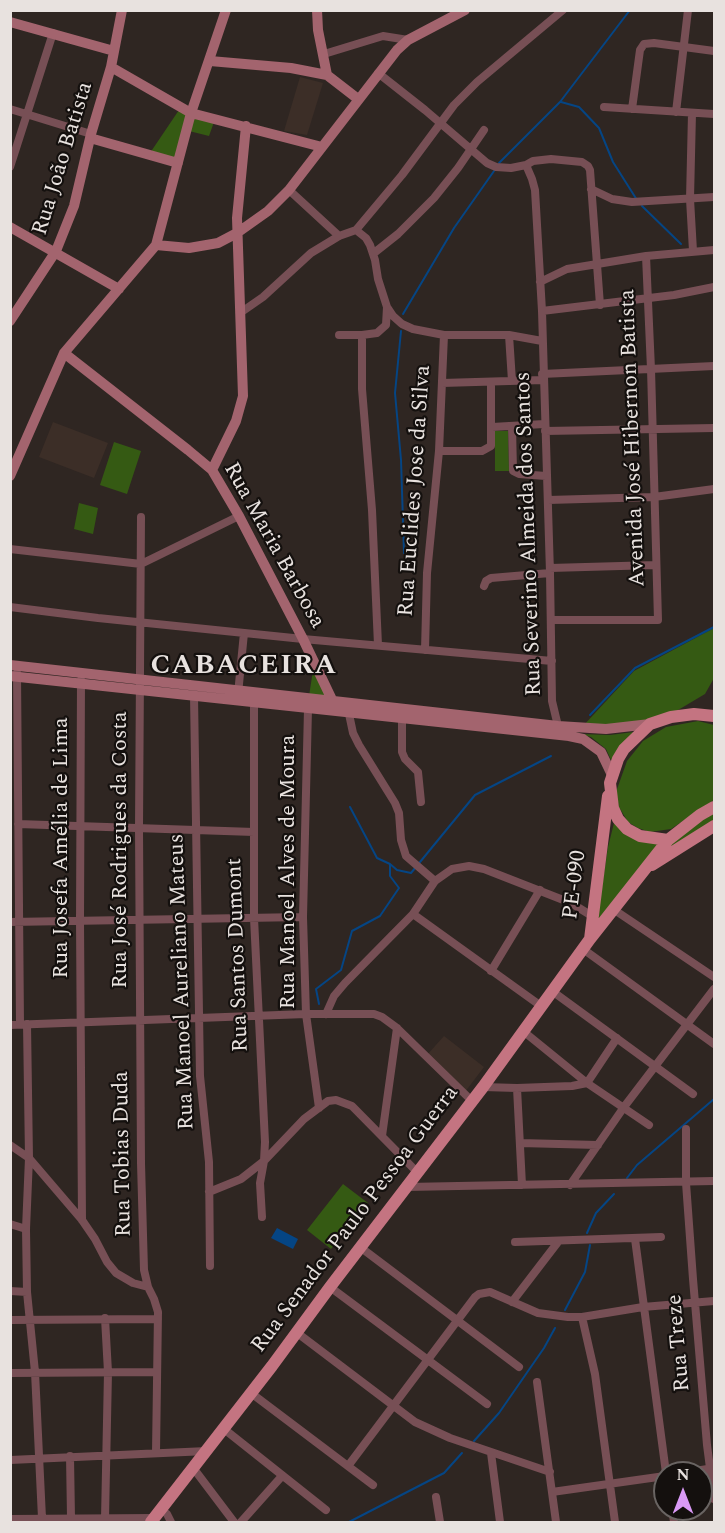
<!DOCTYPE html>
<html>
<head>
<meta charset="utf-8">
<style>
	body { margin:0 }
	#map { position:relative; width:725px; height:1533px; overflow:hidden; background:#2f2622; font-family:Spectral,serif }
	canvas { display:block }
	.frame { position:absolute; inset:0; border:12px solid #e8e2df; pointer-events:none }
	.north { position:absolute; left:653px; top:1461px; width:60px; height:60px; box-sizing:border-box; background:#14100e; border:2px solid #696462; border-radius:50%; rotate:0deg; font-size:16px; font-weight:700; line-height:24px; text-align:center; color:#e8e2df }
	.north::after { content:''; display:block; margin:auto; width:21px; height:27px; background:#da9af6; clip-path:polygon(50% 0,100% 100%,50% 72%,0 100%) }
</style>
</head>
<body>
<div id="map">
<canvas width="725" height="1533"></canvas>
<div class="frame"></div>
<div class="north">N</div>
</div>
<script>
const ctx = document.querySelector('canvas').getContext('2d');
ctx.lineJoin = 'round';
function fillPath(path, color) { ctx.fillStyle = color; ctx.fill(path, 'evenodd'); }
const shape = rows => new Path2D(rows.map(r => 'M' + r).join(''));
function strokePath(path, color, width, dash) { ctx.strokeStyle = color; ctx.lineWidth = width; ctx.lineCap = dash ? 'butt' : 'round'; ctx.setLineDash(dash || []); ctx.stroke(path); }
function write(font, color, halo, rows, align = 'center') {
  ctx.font = font + ' Spectral,serif'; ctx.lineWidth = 4.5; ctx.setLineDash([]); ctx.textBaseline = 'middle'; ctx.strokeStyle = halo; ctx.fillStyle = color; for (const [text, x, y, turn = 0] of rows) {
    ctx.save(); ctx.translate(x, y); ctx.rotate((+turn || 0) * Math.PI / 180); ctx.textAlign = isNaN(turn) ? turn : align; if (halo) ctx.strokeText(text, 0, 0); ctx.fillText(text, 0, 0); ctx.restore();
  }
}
fillPath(shape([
	[300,77,323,83,307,135,284,131],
	[53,422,108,443,94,478,39,457],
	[444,1036,484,1067,465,1092,427,1055]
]), '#3c2e27');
fillPath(shape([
	[179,110,190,113,176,161,150,153],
	[194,118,214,122,209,136,189,131],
	[495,431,508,431,509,471,495,471],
	[114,442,141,451,127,494,100,485],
	[79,503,98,508,93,534,74,529],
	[714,628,714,678,705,694,668,716,650,722,583,726,634,671],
	[313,670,327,698,309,696],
	[698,721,714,725,714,800,671,829,650,832,638,828,628,822,619,807,616,792,627,761,643,741,666,727],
	[634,732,613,764,606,749,591,737,580,734,610,735],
	[714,813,714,821,672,846,668,846,691,827],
	[614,823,661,842,597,921,608,847],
	[343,1184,368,1203,331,1249,307,1230]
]), '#355a13');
fillPath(shape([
	[277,1228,298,1239,293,1249,271,1238]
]), '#054584');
strokePath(shape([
	[561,102,579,107,599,128,613,162,637,200],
	[499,163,560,102,630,10],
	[642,206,681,244],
	[403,314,454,228,494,171],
	[401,331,395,393,401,460,404,553],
	[590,715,635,668,714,627],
	[350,807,377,858,390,864],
	[319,1004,316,989,341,970,352,931,380,916,399,888,390,876,390,864,397,870,411,873,475,795,551,756],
	[627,1178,637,1165,714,1099],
	[587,1233,596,1213,614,1194],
	[565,1310,585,1272,590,1245],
	[474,1441,499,1413,544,1348,555,1328],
	[349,1522,444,1473,462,1453]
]), '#054584', 2);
strokePath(shape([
	[324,54,383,36,408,40],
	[378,73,425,110,487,163,496,167,511,168,526,165,533,161,551,159,582,162,588,166,590,170,600,305],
	[604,107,714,114],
	[10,109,91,134],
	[632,109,640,50,644,44,654,43,714,51],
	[676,112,688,10],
	[692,113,690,199,693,251],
	[526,165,532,179,535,190,542,311,550,573,552,701,558,726],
	[10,167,53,33],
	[591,189,612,199,632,202,714,197],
	[289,190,339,236],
	[356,230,366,238,370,245,375,260,378,279,387,307,393,316,402,324,413,329,444,335,509,335,542,341],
	[374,253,398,234,434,198,458,168,484,130],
	[540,282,567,269,646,256,714,250],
	[542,311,674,295,714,287],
	[240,313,263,297,311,253,339,236,356,230,402,175,454,105,477,82,563,10],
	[339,335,362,335,377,333,386,325,387,307],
	[362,335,362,389,372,510,378,645],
	[509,335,512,381],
	[542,374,714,366],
	[442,383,543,380],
	[512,426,513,471,519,474,546,476],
	[492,427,544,424],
	[545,431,714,428],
	[439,451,482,451,491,446,491,382],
	[548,500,654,497,714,489],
	[141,517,139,828,141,1163,144,1270,148,1287,154,1299,158,1312,156,1452],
	[10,549,141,564,239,516],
	[550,568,656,565],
	[484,586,486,581,491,578,550,573],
	[10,607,98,618,303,639,552,661],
	[551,620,658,620,651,369,646,256],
	[425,650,427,573,439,451,444,335],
	[17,673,20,1024],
	[81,680,80,921,82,1220],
	[238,694,244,633],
	[194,696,200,1076,209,1162,210,1266],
	[254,698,254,918,265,1142,264,1161,260,1183,262,1217],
	[308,709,303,917,306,1014,319,1108],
	[349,714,353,733,359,745,395,803,399,813,401,840,406,856,435,881],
	[402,716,402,752,405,759,418,772,421,802],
	[18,824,254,832],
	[613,909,714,977],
	[413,914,541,1006],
	[10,922,303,917],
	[583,949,714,1044],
	[491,971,540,890],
	[552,991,693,1094],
	[326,1014,334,996,345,983,413,914,435,881,452,869,469,866,484,869,571,903,592,916],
	[27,1024,29,1158,26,1229,27,1292,35,1372,42,1518],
	[10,1025,306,1014,374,1014,382,1017,397,1028,472,1101],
	[523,1031,587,1083,649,1125],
	[483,1087,517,1088,572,1086,587,1083,617,1038],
	[517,1088,522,1185],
	[686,1129,686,1183,693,1279,707,1445,714,1499],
	[382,1136,397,1028],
	[520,1143,598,1145],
	[10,1145,29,1158,82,1220,95,1239,107,1262,116,1273,133,1283,148,1287],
	[570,1185,624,1107,714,989],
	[407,1187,714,1181],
	[209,1192,241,1179,264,1161,304,1119,328,1101,336,1100,352,1106,418,1173],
	[10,1224,26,1229],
	[635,1239,666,1473],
	[515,1242,661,1237],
	[360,1247,519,1367],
	[330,1287,487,1404],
	[10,1291,27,1292],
	[512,1302,558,1242],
	[582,1317,595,1374,615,1522],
	[105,1318,108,1372,105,1519],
	[10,1320,158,1319],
	[296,1332,415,1422,450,1438,550,1472],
	[10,1373,157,1372],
	[537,1382,556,1522],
	[251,1393,373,1485],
	[224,1429,326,1510],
	[491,1453,500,1522],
	[70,1456,71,1518],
	[10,1460,207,1451],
	[348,1466,475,1297,479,1294,490,1292,538,1313,568,1317,582,1317,643,1307,714,1301],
	[194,1469,234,1522],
	[682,1473,714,1468],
	[552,1492,665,1476],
	[436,1497,440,1522],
	[161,1509,167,1514,171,1522],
	[672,1509,674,1522],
	[10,1519,154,1518],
	[241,1522,282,1476]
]), '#774f55', 8);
strokePath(shape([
	[317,10,318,30,327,75],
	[10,22,114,51],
	[210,61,291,68,327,75,358,99],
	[111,67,191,113,322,147],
	[90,138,178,163],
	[10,227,119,289],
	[156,245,189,248,218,243,237,233,268,211,289,190,397,50,408,40,465,10],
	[10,321,56,251,74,206,91,134,111,67,122,10],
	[64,353,188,450,212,470,239,516,303,639,335,706],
	[212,470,236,421,243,396,237,218,246,126],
	[10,476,64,353,156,245,191,113,226,10],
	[10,665,558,726,606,729,650,724],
	[10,676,569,736,583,739,601,752,612,775]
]), '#a3646e', 10);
strokePath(shape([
	[714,716,694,714,671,717,650,724,624,749,618,759,610,783,613,808,618,819,627,829,640,836,668,840,700,815,714,807],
	[652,865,714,826],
	[590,939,608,796],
	[151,1522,272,1366,330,1287,483,1087,590,939,668,840]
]), '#c47481', 12);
write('22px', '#e8e2df', '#14100e', [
	["Rua João Batista",64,159,-73],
	["Avenida José Hibernon Batista",634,438,-92],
	["Rua Euclides Jose da Silva",416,491,-86],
	["Rua Severino Almeida dos Santos",530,534,-92],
	["Rua Maria Barbosa",273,546,61],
	["Rua Josefa Amélia de Lima",63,848,-90],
	["Rua José Rodrigues da Costa",122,850,-90],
	["Rua Manoel Alves de Moura",290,872,-90],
	["PE-090",576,885,-83],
	["Rua Santos Dumont",239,955,-92],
	["Rua Manoel Aureliano Mateus",183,982,-92],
	["Rua Tobias Duda",124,1154,-91],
	["Rua Senador Paulo Pessoa Guerra",356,1220,-53],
	["Rua Treze",680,1343,-95]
]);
ctx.letterSpacing = '1.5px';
write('bold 28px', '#e8e2df', '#14100e', [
	["CABACEIRA",244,668]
]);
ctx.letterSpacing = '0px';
</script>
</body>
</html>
